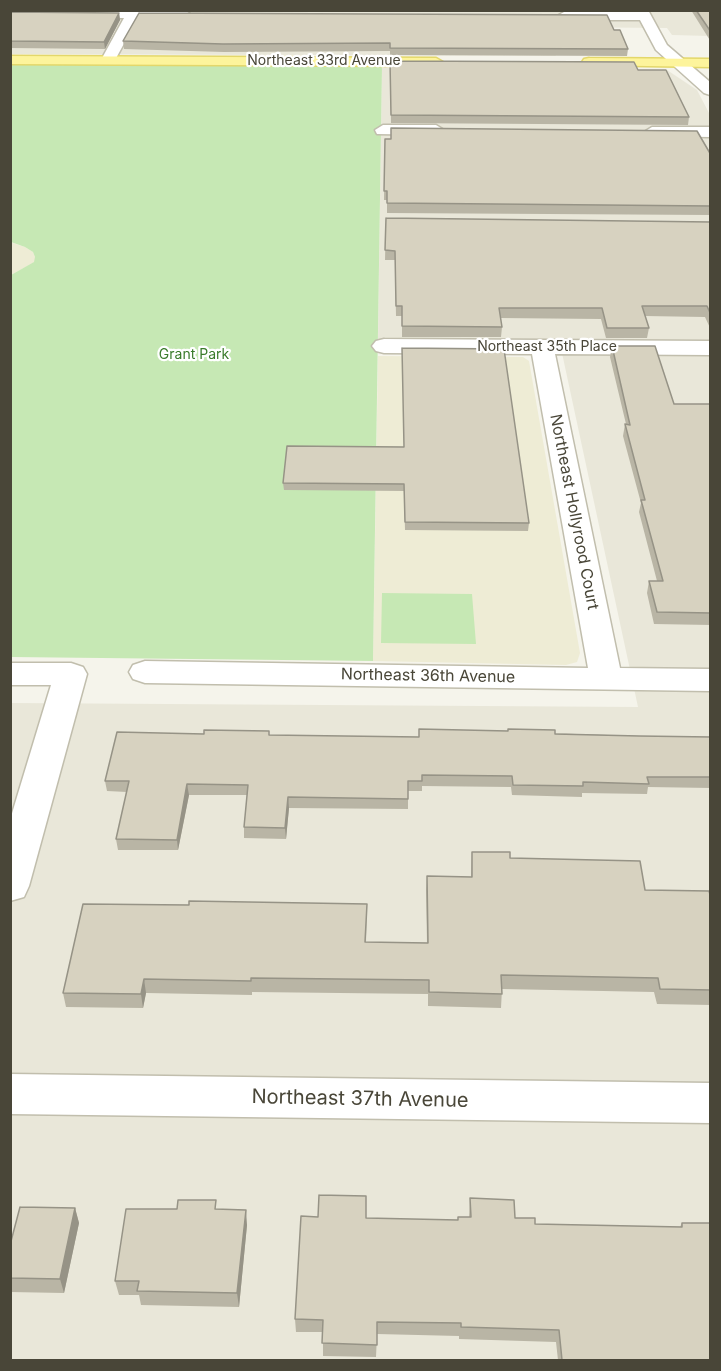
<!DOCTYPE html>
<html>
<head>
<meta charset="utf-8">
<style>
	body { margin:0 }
	#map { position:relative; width:721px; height:1371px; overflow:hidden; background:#f5f4eb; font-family:Inter,sans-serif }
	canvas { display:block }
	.frame { position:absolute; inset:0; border:12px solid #494638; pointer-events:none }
</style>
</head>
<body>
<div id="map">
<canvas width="721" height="1371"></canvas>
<div class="frame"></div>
</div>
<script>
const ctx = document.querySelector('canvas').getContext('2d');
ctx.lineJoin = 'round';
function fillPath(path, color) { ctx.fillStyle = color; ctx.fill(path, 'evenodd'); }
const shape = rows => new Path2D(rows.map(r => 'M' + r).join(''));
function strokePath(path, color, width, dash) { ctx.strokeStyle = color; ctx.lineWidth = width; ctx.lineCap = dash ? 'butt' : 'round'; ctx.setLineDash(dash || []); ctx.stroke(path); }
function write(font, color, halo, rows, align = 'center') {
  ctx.font = font + ' Inter,sans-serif'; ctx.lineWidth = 4.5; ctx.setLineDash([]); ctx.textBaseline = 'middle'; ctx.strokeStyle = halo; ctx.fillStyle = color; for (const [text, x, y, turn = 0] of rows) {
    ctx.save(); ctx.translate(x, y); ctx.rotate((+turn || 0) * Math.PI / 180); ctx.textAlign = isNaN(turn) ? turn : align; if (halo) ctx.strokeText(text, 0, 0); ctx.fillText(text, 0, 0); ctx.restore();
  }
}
fillPath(shape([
	[11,11,710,11,710,36,672,35,667,28,548,27,556,56,11,54],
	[382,66,667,70,697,90,710,115,710,1360,11,1360,11,703,638,707,559,339,378,339]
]), '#e9e7d9');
fillPath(shape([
	[10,242,25,247,33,252,35,257,35,262,11,275],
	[378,356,523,357,529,361,580,653,577,662,566,665,373,661]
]), '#eeecd5');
fillPath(shape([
	[58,63,382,66,373,661,11,657,11,275,34,262,35,257,33,252,25,247,11,242,11,64],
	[382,593,472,594,476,644,381,643]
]), '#c6e8b4');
const minor = shape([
	[10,10,185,10,190,14,183,18,138,18,115,60,108,64,101,60,124,18,10,17,10,10],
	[635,10,648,10,667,45,710,82,710,95,704,93,656,50,640,20,564,20,557,16,564,12,635,10],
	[383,125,436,125,444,130,436,135,377,134,375,130,383,125],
	[652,127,710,127,710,137,646,136,644,132,652,127],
	[384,339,710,341,710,355,555,354,620,668,710,669,710,691,145,683,133,679,129,672,133,665,145,661,588,668,532,354,384,353,376,351,372,346,376,341,384,339],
	[10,663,71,663,83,667,87,674,29,886,24,897,10,901,10,820,51,685,10,685,10,663],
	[10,1074,710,1083,710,1123,10,1114,10,1074]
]);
const major = shape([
	[10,56,436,58,443,62,436,66,10,64,10,56],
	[589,58,710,59,710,67,584,65,582,62,584,59,589,58]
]);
strokePath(minor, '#c1bead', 3);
strokePath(major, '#e3d76b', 3);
fillPath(minor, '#fff');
fillPath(major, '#fdf49c');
fillPath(shape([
	[691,10,711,10,711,42],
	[10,12,119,13,120,20,105,49,10,48],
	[614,30,628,49,627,56,390,55,390,51,224,52,124,49,123,41],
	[390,61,638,70,689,117,688,125,391,123],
	[385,139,711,155,711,215,387,213,387,200,384,200],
	[386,218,711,222,711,330,705,317,645,316,649,328,647,338,606,338,601,319,500,318,502,327,501,337,402,337,402,316,396,316,395,260,385,260],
	[612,346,674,404,711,404,711,625,654,624,647,593,649,581,657,581,639,512,641,503,623,436,625,424,626,424,610,357],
	[287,446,529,523,528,531,405,530,404,491,284,490,283,483],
	[419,729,639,736,711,737,711,788,648,787,647,794,582,793,582,797,512,795,511,787,422,786,422,791,408,791,408,809,289,808,286,839,244,838,244,827,247,795,189,795,178,850,118,850,116,839,127,792,107,791,105,781,204,734,269,731,269,735,419,737],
	[472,852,510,858,645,890,711,898,711,1005,657,1004,654,992,502,989,501,1008,428,1006,428,994,252,992,252,995,146,993,143,1008,66,1007,63,993,189,905,367,904,366,942,427,943,426,890,427,876,471,877],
	[470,1198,515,1218,535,1224,680,1227,682,1223,711,1360,558,1360,556,1342,459,1339,459,1336,377,1334,376,1357,323,1356,323,1332,296,1332,295,1319,457,1220,469,1217],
	[75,1208,79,1223,64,1293,10,1292,10,1245],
	[218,1210,247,1225,239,1307,141,1305,139,1295,119,1295,115,1281]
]), '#b9b5a5');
fillPath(shape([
	[119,13,120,20,105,49,104,42],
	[187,784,189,795,178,850,177,840],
	[288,797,289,808,286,839,285,828],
	[144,979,146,993,143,1008,141,994],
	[75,1208,79,1223,64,1293,60,1279],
	[246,1210,247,1225,239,1307,237,1293]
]), '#969386');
const building = shape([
	[696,10,711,10,711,32,696,10],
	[10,12,119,13,104,42,10,41,10,12],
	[139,13,607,15,614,30,620,30,628,49,390,48,390,43,223,44,123,41,139,13],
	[390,61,634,62,638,70,666,70,689,117,391,115,390,61],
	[391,128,697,131,711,155,711,206,387,203,387,191,384,191,385,139,391,139,391,128],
	[386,218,711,222,711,315,707,306,642,306,649,328,607,328,602,308,499,308,502,327,402,326,402,306,396,306,395,251,385,250,386,218],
	[612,346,655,346,674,404,711,404,711,613,657,612,649,581,663,581,641,500,645,500,625,424,630,425,612,346],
	[402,348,504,349,529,523,405,522,404,484,283,483,287,446,404,447,402,348],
	[419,729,508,731,508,729,555,730,555,734,639,736,711,737,711,777,647,777,649,784,583,782,583,786,513,785,512,776,422,775,422,781,408,781,408,799,288,797,285,828,244,827,248,785,187,784,177,840,116,839,129,781,105,781,117,732,204,734,204,730,269,731,269,735,419,737,419,729],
	[472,852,510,852,510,858,640,861,645,890,709,891,711,898,711,990,660,989,658,978,501,975,502,994,429,992,429,980,251,978,251,981,144,979,141,994,63,993,83,904,189,905,189,901,367,904,365,942,428,943,427,876,472,877,472,852],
	[319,1195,366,1196,366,1218,458,1220,458,1217,471,1217,470,1198,514,1200,515,1218,535,1218,535,1224,682,1227,682,1223,711,1223,711,1360,562,1360,559,1330,461,1327,461,1323,377,1322,377,1345,322,1343,323,1320,295,1319,301,1216,318,1217,319,1195],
	[178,1200,216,1200,215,1209,246,1210,237,1293,137,1291,139,1281,115,1281,126,1209,177,1209,178,1200],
	[20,1207,75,1208,60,1279,10,1278,10,1245,20,1207]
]);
fillPath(building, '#d7d2c0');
strokePath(building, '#969386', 1.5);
write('14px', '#494638', '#fff', [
	["Northeast 33rd Avenue",324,61],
	["Northeast 35th Place",547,347]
]);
write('14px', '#3a7b2b', '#fff', [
	["Grant Park",194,355]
]);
write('16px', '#494638', '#fff', [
	["Northeast Hollyrood Court",574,512,79],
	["Northeast 36th Avenue",428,676,1]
]);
write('20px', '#494638', '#fff', [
	["Northeast 37th Avenue",360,1099,1]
]);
</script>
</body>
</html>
